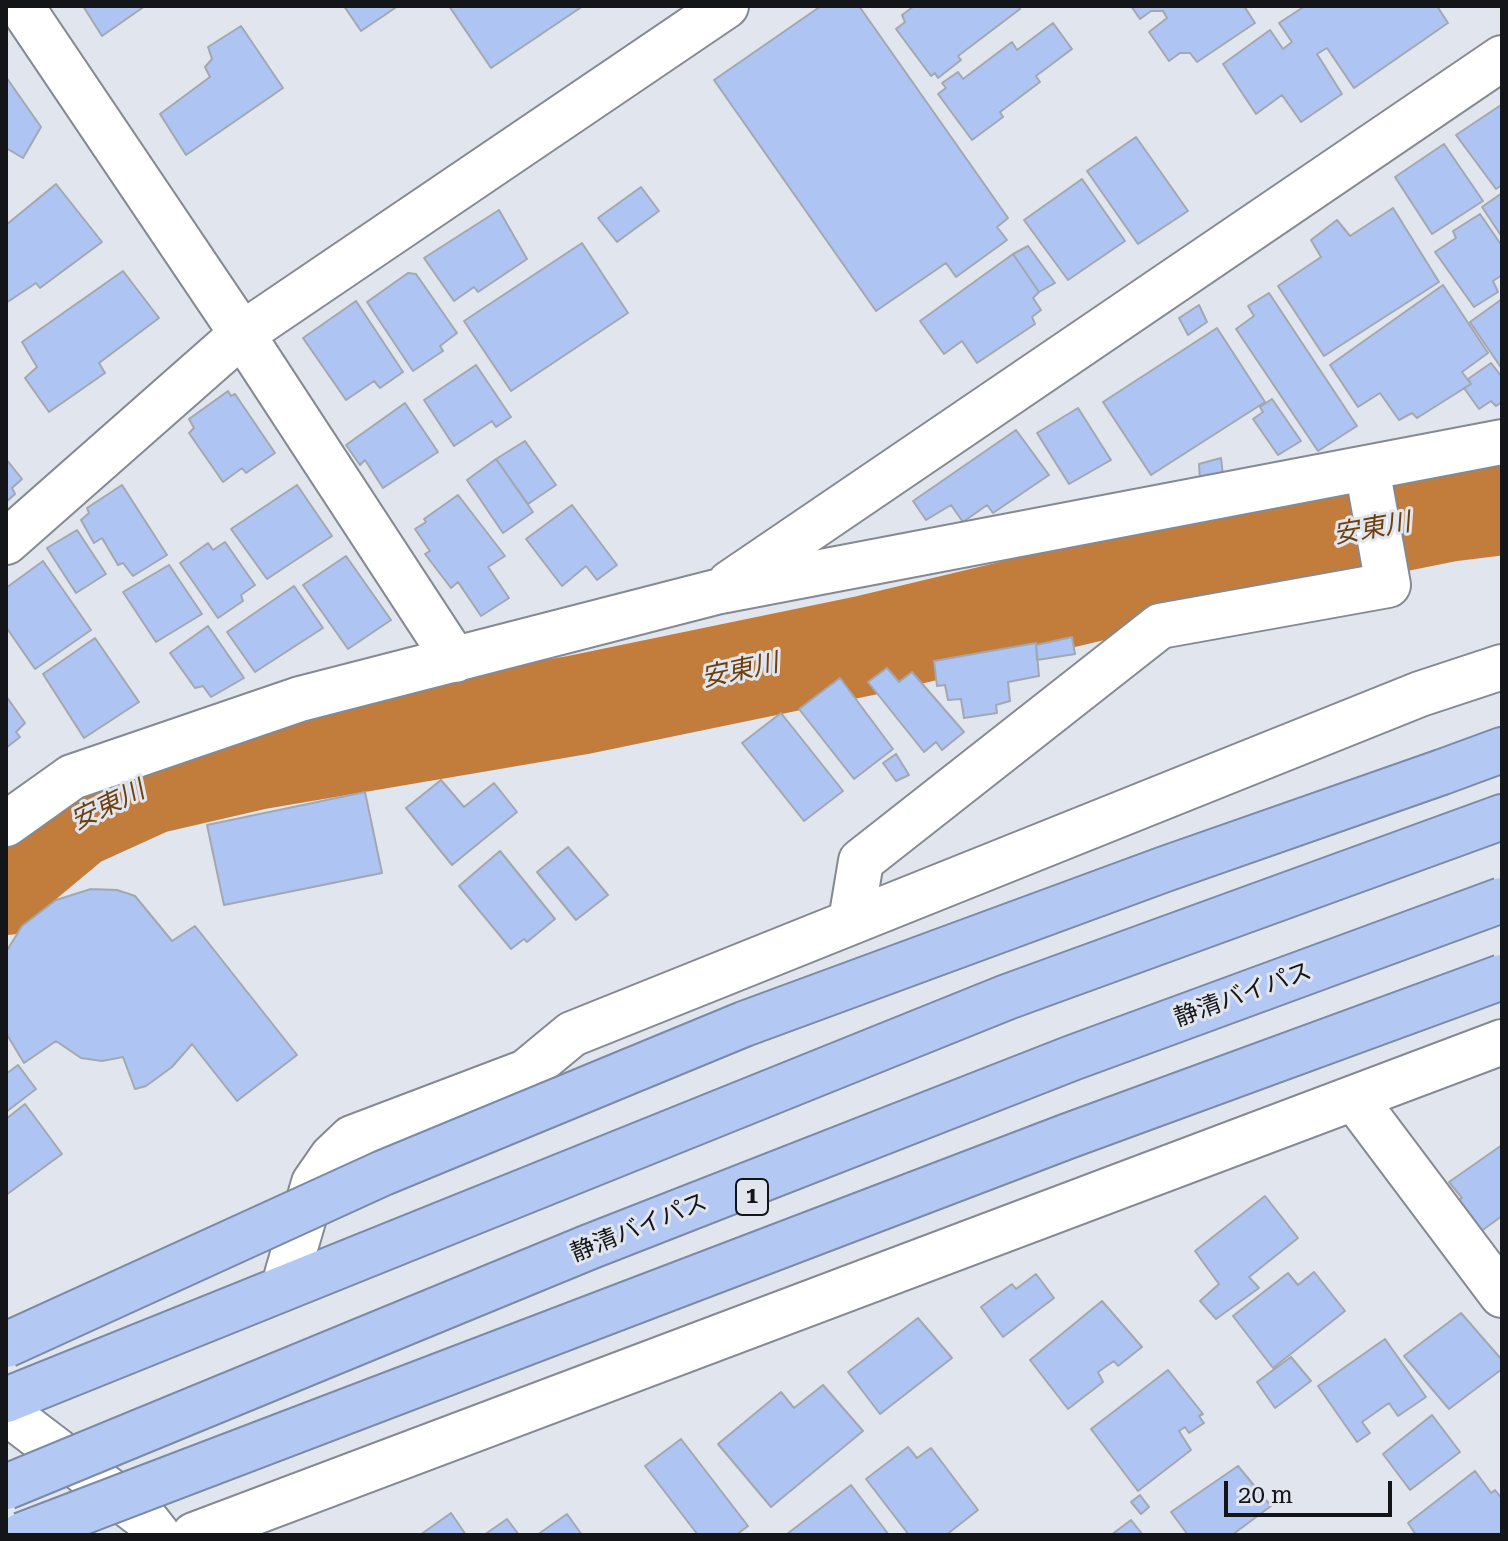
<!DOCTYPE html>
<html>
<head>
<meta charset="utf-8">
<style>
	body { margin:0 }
	#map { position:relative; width:1508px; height:1541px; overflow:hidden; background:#e1e5ee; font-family:"Roboto Serif",serif }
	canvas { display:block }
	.frame { position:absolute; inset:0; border:8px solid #131518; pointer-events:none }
	.scale { position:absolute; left:1224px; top:1481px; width:168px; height:36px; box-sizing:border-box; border:4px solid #131518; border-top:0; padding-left:10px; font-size:24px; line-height:28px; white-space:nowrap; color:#131518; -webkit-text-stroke:6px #e1e5ee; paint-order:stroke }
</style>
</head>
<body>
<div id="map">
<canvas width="1508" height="1541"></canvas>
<div class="frame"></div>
<div class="scale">20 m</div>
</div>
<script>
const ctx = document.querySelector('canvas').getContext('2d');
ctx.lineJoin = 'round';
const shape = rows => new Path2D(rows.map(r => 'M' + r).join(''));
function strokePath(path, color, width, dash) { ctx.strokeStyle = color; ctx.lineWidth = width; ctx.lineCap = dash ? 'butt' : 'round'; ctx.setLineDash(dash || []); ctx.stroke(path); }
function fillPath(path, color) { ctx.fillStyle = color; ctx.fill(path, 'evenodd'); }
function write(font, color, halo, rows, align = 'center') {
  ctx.font = font + ' "Roboto Serif","Noto Sans JP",serif'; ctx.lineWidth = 6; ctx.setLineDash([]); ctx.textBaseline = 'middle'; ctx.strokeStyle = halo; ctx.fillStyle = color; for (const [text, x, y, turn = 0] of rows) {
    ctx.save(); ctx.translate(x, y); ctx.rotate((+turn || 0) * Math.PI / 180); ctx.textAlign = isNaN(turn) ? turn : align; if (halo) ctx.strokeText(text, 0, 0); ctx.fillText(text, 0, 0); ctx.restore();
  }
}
strokePath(shape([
	[6,885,20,864,74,819,151,784,255,760,578,705,868,645,1303,541,1447,512,1502,505]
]), '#c27d3c', 100);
const building = shape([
	[83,6,145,6,102,36,83,6],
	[344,6,398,6,361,31,344,6],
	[449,6,583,6,491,68,449,6],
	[821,6,859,6,1008,218,997,227,1007,240,956,277,946,263,876,311,714,80,821,6],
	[914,6,1018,6,1020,9,958,56,961,60,938,78,935,73,931,76,896,29,905,22,902,15,914,6],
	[1131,6,1244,6,1255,23,1197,62,1190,53,1180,53,1169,61,1149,32,1167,18,1163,11,1151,11,1140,19,1131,6],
	[1305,6,1437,6,1448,23,1354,88,1327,48,1317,54,1342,94,1301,122,1282,95,1256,114,1223,64,1270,30,1283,49,1292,42,1279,23,1305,6],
	[1053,23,1072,49,1036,76,1040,82,1000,112,1003,117,972,140,938,94,946,88,942,83,958,72,963,79,1012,42,1017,50,1053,23],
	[241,26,283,88,186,155,160,114,210,77,205,67,212,59,208,47,241,26],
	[6,77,41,127,23,158,6,148,6,77],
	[1501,105,1502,185,1496,189,1456,135,1501,105],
	[1136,137,1188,211,1138,244,1087,171,1136,137],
	[1444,144,1483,201,1432,234,1395,177,1444,144],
	[1082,179,1125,241,1068,280,1024,220,1082,179],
	[56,184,102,242,40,288,36,283,6,303,6,225,56,184],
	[641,187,659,211,617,242,598,218,641,187],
	[1502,193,1502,237,1482,207,1502,193],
	[1393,208,1439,282,1324,356,1278,286,1321,257,1311,240,1337,220,1350,236,1393,208],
	[499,210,527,259,478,292,474,287,454,301,424,258,499,210],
	[1480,214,1502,246,1502,275,1493,281,1498,292,1474,307,1435,252,1456,238,1453,231,1480,214],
	[582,243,628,313,511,391,464,321,582,243],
	[1028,246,1055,283,1039,292,1013,254,1028,246],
	[1013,254,1039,292,1033,298,1041,310,1032,317,1035,324,977,363,962,341,944,354,920,321,1013,254],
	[123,271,159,318,99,363,105,373,49,412,25,378,37,367,22,342,123,271],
	[408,273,416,274,457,333,440,346,443,351,413,371,367,302,408,273],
	[1443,285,1488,353,1462,372,1471,384,1417,418,1412,413,1399,420,1380,393,1358,407,1330,365,1443,285],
	[1269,293,1357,426,1318,451,1236,329,1254,316,1248,306,1269,293],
	[1502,299,1502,369,1470,322,1502,299],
	[356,301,403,372,380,388,374,381,346,400,303,338,356,301],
	[1199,305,1207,322,1188,335,1179,318,1199,305],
	[1217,328,1265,402,1151,475,1103,402,1217,328],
	[1491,363,1502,377,1502,402,1496,406,1491,401,1479,409,1464,388,1471,384,1468,379,1491,363],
	[476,365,511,417,496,427,492,421,454,446,424,400,476,365],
	[228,391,231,396,235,394,275,453,246,473,242,468,223,482,189,433,194,428,189,419,228,391],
	[1272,399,1301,441,1278,455,1253,419,1263,412,1260,407,1272,399],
	[405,403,438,452,383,488,365,460,360,465,346,445,405,403],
	[1078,408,1111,460,1069,484,1037,433,1078,408],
	[1016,430,1049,475,993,513,987,505,963,522,951,505,926,520,913,501,1016,430],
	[525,441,556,485,528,504,496,459,525,441],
	[1221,458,1223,475,1200,481,1199,464,1221,458],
	[6,459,22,479,12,488,15,494,6,502,6,459],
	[496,459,533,512,503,533,467,480,496,459],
	[122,485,167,555,133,576,123,563,118,565,102,538,94,543,81,520,89,513,87,508,122,485],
	[297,485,332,536,267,579,231,529,297,485],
	[458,495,505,556,488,567,509,598,481,616,458,582,451,588,425,554,430,551,415,529,426,522,424,519,458,495],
	[572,505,617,565,597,580,586,566,562,586,526,539,572,505],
	[77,530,106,574,76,593,47,548,77,530],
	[225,542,255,585,241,595,243,601,218,618,180,563,208,543,213,550,225,542],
	[346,556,391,620,348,649,303,585,346,556],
	[43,561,91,630,35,669,6,627,6,588,43,561],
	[169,565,202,614,156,642,123,592,169,565],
	[294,586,323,628,255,672,227,632,294,586],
	[208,626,244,678,211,697,203,686,195,688,170,653,208,626],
	[1072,637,1075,654,1037,660,1036,645,1072,637],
	[95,638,139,702,84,738,43,674,95,638],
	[1036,643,1039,676,1008,682,1010,701,996,705,997,713,964,718,961,699,948,700,945,685,937,686,934,661,1036,643],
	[887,668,899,682,912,672,964,732,942,750,936,742,924,752,868,682,887,668],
	[840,678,893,749,854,779,799,709,840,678],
	[6,696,25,723,16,732,20,737,6,748,6,696],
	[781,713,843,791,804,821,742,743,781,713],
	[896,754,909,775,896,781,883,763,896,754],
	[441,780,464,807,494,783,517,812,452,865,406,808,441,780],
	[365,792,382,873,224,905,207,825,365,792],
	[568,847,608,895,576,920,537,872,568,847],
	[500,851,555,919,527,942,524,939,511,949,459,886,500,851],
	[91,889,117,890,135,896,172,941,195,926,297,1055,237,1101,192,1044,172,1067,146,1086,135,1089,123,1057,102,1061,81,1058,56,1041,24,1063,6,1033,6,952,22,926,56,900,91,889],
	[18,1065,36,1089,6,1112,6,1074,18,1065],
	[25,1104,62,1154,6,1195,6,1119,25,1104],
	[1502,1145,1502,1216,1480,1232,1457,1201,1462,1198,1449,1182,1502,1145],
	[1265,1196,1298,1238,1249,1277,1259,1288,1216,1319,1200,1301,1219,1284,1195,1251,1265,1196],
	[1314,1272,1345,1311,1273,1368,1233,1316,1288,1273,1298,1285,1314,1272],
	[1036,1274,1054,1298,1003,1337,981,1307,1012,1284,1016,1289,1036,1274],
	[1102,1301,1142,1347,1118,1366,1114,1361,1098,1372,1103,1382,1068,1409,1030,1360,1102,1301],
	[1461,1313,1502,1360,1502,1369,1449,1409,1404,1356,1461,1313],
	[918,1318,952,1358,880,1414,848,1372,918,1318],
	[1385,1339,1426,1397,1398,1416,1389,1403,1362,1422,1370,1433,1357,1442,1318,1386,1385,1339],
	[1291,1357,1311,1381,1275,1408,1257,1382,1291,1357],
	[1168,1370,1203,1414,1199,1416,1204,1423,1189,1433,1185,1427,1179,1431,1191,1450,1138,1491,1091,1429,1168,1370],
	[823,1385,863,1431,771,1507,718,1444,781,1392,794,1408,823,1385],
	[1432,1415,1460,1452,1410,1490,1383,1454,1432,1415],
	[681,1439,748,1526,736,1535,698,1535,645,1466,681,1439],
	[908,1447,917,1458,931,1448,978,1510,946,1535,909,1535,866,1479,908,1447],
	[1238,1466,1271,1506,1232,1535,1188,1535,1171,1512,1238,1466],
	[1475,1471,1491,1493,1495,1490,1502,1499,1502,1532,1498,1535,1416,1535,1408,1523,1475,1471],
	[851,1485,889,1535,788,1535,787,1534,851,1485],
	[1140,1495,1149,1507,1141,1514,1131,1502,1140,1495],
	[451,1513,466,1535,420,1535,451,1513],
	[567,1514,582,1535,537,1535,567,1514],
	[507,1519,519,1535,484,1535,507,1519],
	[1131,1520,1143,1535,1111,1535,1131,1520]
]);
fillPath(building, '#aec5f3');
strokePath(building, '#a3a7b0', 2);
const street = shape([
	[21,6,242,334,455,660],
	[6,542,242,334,726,6],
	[730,583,1502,58],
	[6,824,72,777,300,699,716,592,1502,442],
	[851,921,861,861,1160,626,1388,585,1367,468],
	[1354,1098,1502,1295],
	[287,1275,314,1183,332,1157,352,1138,526,1072,572,1034,1420,694,1502,667],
	[194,1535,1502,1042]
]);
const secondary = shape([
	[6,1412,144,1517,158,1535]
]);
const highway = shape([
	[1442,772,1502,750],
	[6,1400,1007,997,1502,817]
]);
strokePath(street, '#858a92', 48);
strokePath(secondary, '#858a92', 48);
strokePath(highway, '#7b8aa7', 48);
strokePath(street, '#fff', 44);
strokePath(secondary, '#fff', 44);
strokePath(highway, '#b3c9f4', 44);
const highwayBridge = shape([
	[6,1345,383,1173,744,1024,1165,869,1442,772],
	[6,1487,589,1247,1072,1058,1502,900],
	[22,1535,1068,1136,1502,977]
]);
strokePath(highwayBridge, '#7b8aa7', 48, []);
strokePath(highwayBridge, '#b3c9f4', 44);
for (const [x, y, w] of [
	[752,1197,32]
]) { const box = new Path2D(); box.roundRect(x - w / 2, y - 18, w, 36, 6); ctx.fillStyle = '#e1e5ee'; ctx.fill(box); strokePath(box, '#131518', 2); }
write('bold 22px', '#131518', null, [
	["1",752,1197]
]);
write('24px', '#131518', '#e1e5ee', [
	["静清バイパス",1243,995,-20],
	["静清バイパス",639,1228,-22]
]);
write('italic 26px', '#6d3f0c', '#e1e5ee', [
	["安東川",1372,529,-10],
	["安東川",740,671,-12],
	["安東川",108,806,-26]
]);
</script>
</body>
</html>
